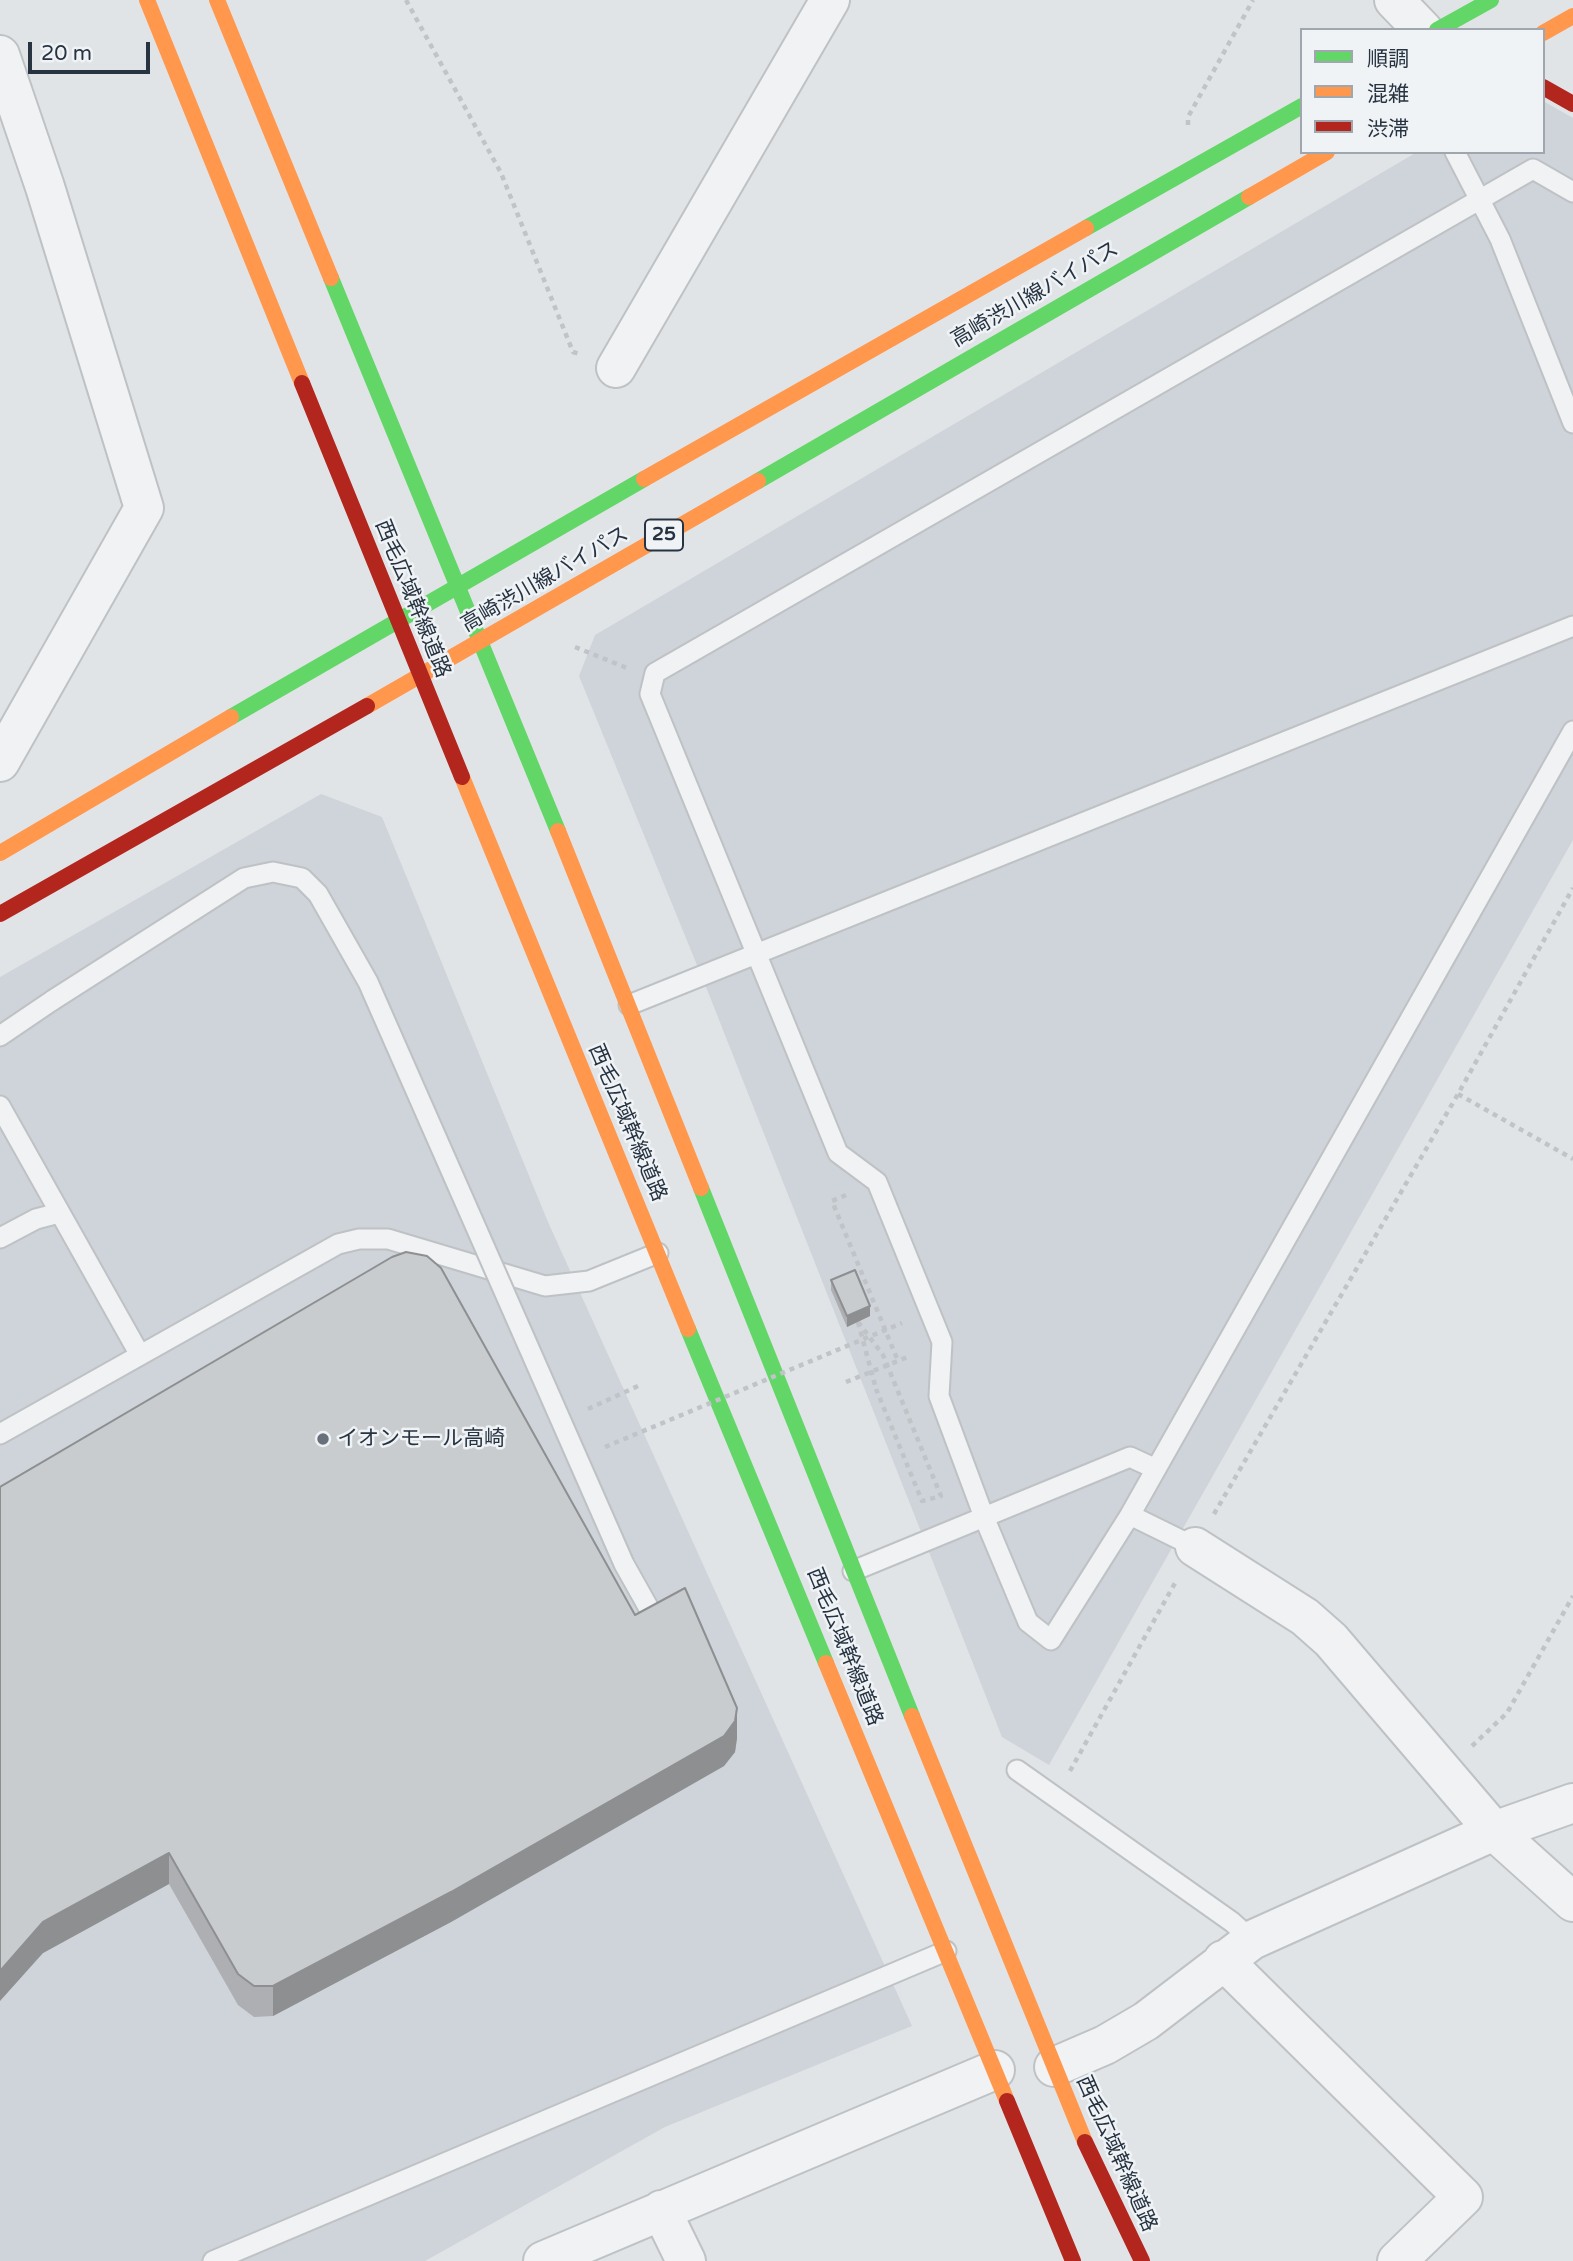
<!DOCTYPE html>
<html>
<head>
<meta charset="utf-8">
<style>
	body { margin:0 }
	#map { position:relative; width:1573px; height:2261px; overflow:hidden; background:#e1e4e7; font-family:"Varela Round","Noto Sans JP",sans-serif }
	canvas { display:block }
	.legend { position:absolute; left:1300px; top:28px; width:245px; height:126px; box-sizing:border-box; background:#eff3f6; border:2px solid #9fa6ae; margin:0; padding:9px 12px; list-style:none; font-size:21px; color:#273341 }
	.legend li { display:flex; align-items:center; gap:14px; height:35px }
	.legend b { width:35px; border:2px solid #9fa6ae }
	.scale { position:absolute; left:28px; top:42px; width:122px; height:32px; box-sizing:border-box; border:4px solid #273341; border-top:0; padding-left:9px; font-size:21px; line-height:24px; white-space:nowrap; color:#273341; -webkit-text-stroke:5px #eff3f6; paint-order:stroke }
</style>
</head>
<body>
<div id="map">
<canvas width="1573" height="2261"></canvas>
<ul class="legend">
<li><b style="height:9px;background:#63d668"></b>順調</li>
<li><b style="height:9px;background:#ff974d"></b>混雑</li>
<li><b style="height:9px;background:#b3261e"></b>渋滞</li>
</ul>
<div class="scale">20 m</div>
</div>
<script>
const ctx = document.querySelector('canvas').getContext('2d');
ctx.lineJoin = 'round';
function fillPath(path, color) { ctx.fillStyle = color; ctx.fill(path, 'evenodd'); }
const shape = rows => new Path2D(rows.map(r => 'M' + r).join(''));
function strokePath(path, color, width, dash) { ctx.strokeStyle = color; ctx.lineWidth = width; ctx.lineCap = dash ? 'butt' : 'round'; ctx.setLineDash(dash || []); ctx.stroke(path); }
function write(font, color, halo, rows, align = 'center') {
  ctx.font = font + ' "Varela Round","Noto Sans JP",sans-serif'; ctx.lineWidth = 5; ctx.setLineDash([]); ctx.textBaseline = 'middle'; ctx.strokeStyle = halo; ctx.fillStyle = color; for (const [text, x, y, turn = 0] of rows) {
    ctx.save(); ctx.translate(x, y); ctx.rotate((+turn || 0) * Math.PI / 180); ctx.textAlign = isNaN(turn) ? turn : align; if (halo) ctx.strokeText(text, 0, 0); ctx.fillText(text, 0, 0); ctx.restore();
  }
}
fillPath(shape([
	[1543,101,1573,118,1573,840,1049,1765,1002,1737,710,997,579,676,595,635,1417,152,1543,152],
	[321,794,382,817,548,1222,912,2026,665,2127,425,2261,0,2261,0,977]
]), '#cfd4da');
const lane = shape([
	[1455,152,1500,239,1573,423],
	[1573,192,1533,169,655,673,650,694,838,1153,877,1182,942,1342,939,1396,984,1517,1028,1622,1051,1640,1130,1515,1573,731],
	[629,1005,1573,626],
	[0,1036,53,1000],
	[0,1106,140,1355],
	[0,1238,36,1219,59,1213],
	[0,1434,338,1244,359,1239,388,1239,545,1286,589,1281,658,1253],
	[1130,1515,1195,1547],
	[853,1571,1130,1457,1156,1469],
	[1017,1770,1232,1922,1252,1940],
	[213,2261,946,1951]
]);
const street = shape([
	[1394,0,1423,30],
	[0,55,45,187,144,508,0,762],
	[616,368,830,0],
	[1195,1547,1305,1617,1331,1640,1494,1831,1573,1902],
	[1223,1960,1463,2197,1397,2261],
	[1054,2067,1105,2045,1146,2021,1252,1940,1494,1831,1573,1803],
	[661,2210,686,2261],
	[543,2261,995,2070]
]);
strokePath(lane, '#bfc2c5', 23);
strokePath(street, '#bfc2c5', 42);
strokePath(shape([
	[406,0,501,173,573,352,579,354],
	[1188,125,1188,117,1253,0],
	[575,647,627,668],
	[1458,1094,1573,1159],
	[846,1195,832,1201,898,1361],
	[858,1322,876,1389],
	[846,1382,910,1356],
	[588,1409,638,1386],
	[1214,1514,1458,1094,1573,888],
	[1472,1746,1507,1713,1573,1596],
	[1070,1771,1175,1583]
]), '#c0c3c7', 4.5, [5, 5]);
strokePath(lane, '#f1f2f3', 19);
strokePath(street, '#f1f2f3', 38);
strokePath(shape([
	[1437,30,1491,0],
	[1086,228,1302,106],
	[331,278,558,831],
	[758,481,1249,197],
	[231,717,644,479],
	[701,1188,912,1716],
	[688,1329,826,1663]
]), '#63d668', 16);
strokePath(shape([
	[147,0,302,383],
	[217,0,331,278],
	[1543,33,1573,16],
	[1249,197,1327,152],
	[644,479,1086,228],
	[367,706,758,481],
	[462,777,688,1329],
	[558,831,701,1188],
	[0,853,231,717],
	[826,1663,1007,2101],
	[912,1716,1085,2142]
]), '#ff974d', 16);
strokePath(shape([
	[1543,87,1573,104],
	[302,383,462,777],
	[0,914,367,706],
	[1007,2101,1073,2261],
	[1085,2142,1142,2261]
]), '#b3261e', 16);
const laneBridge = shape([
	[53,1000,244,878,273,872,302,878,318,894,368,982,624,1564,661,1630]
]);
strokePath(laneBridge, '#bfc2c5', 23, []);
strokePath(shape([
	[858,1322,883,1355,941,1496,922,1501,876,1389],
	[605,1447,902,1323]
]), '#c0c3c7', 4.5, [5, 5]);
strokePath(laneBridge, '#f1f2f3', 19);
fillPath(shape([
	[831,1280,870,1316,847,1327,831,1290],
	[0,1487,635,1615,737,1738,735,1752,724,1766,451,1922,273,2016,254,2017,238,2005,169,1884,43,1953]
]), '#adafb2');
fillPath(shape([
	[870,1306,870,1316,847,1327,847,1316],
	[737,1708,737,1738,735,1752,724,1766,451,1922,273,2016,273,1986],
	[169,1853,169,1884,43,1953,0,2001,0,1971,43,1922]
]), '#8d8f91');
const building = shape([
	[406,1252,427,1256,441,1268,635,1615,685,1588,737,1708,735,1721,724,1736,451,1892,273,1986,254,1986,238,1974,169,1853,43,1922,0,1971,0,1487,392,1257,406,1252],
	[855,1270,870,1306,847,1316,831,1280,855,1270]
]);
fillPath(building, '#c9cccf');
strokePath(building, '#8d8f91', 2);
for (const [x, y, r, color] of [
	[323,1439,7,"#68717b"]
]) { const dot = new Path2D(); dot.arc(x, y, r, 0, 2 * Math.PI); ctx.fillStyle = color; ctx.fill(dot); strokePath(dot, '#eff3f6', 2.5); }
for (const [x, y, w] of [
	[664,535,38]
]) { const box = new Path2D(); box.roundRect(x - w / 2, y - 15.5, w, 31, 5); ctx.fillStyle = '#eff3f6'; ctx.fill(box); strokePath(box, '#273341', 2); }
write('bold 19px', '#273341', null, [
	["25",664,535]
]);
write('21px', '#273341', '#eff3f6', [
	["高崎渋川線バイパス",1035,295,-30],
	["高崎渋川線バイパス",545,580,-30],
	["西毛広域幹線道路",412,599,68],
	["西毛広域幹線道路",627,1123,67],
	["西毛広域幹線道路",844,1647,68],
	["西毛広域幹線道路",1116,2154,66]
]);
write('21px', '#273341', '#eff3f6', [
	["イオンモール高崎",337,1439]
], 'left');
</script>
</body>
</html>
